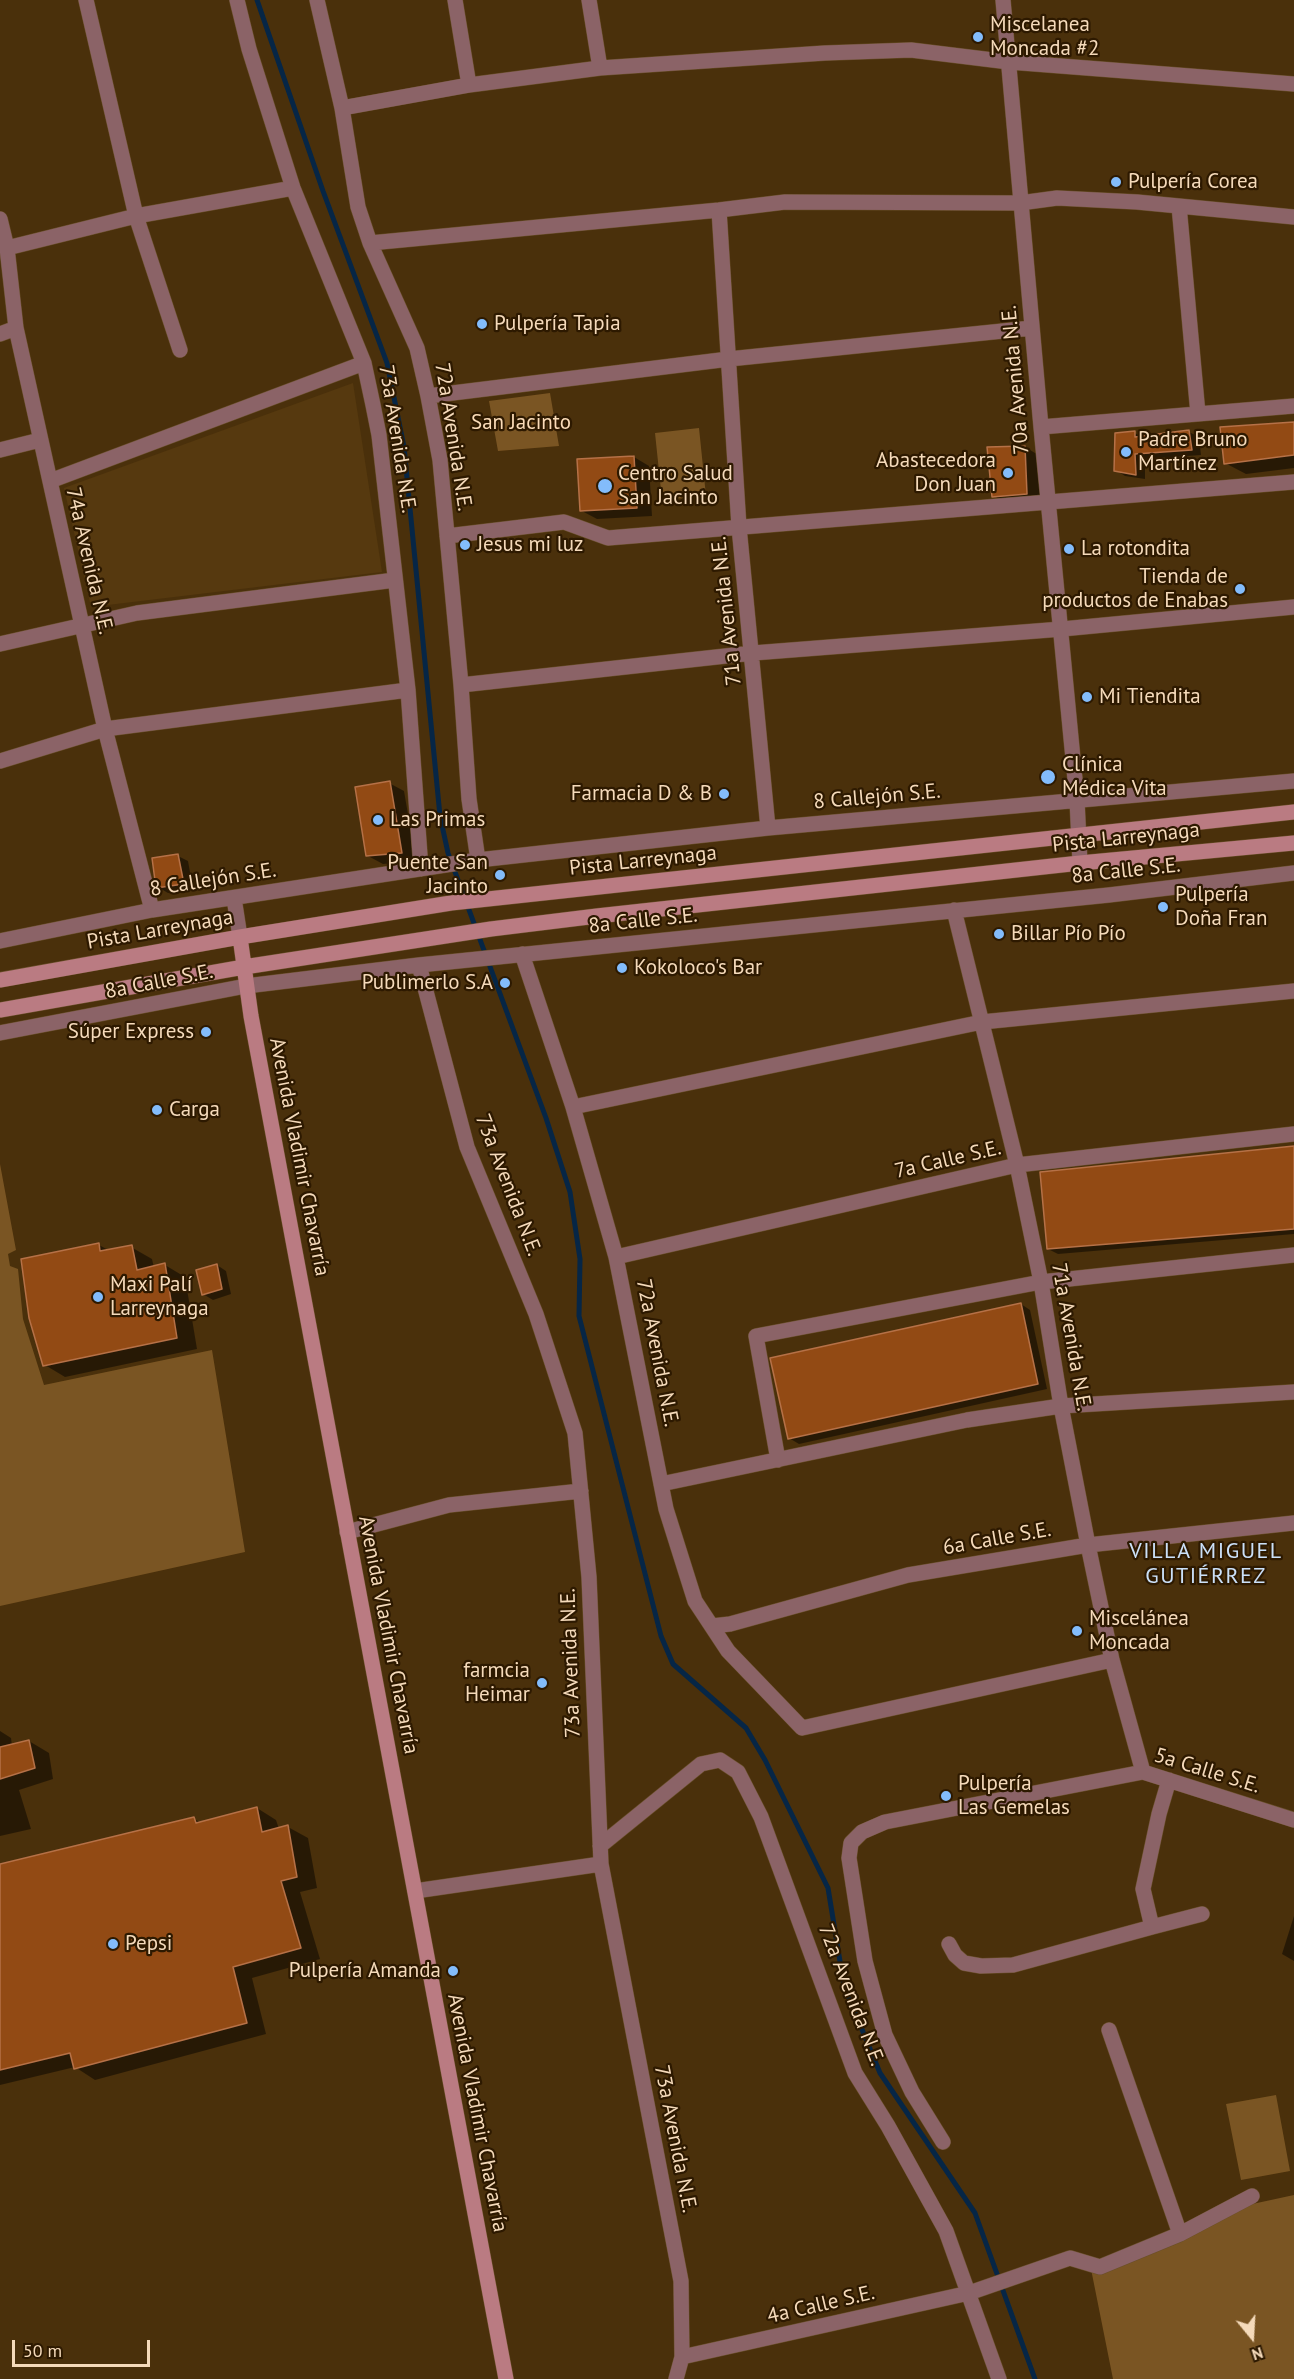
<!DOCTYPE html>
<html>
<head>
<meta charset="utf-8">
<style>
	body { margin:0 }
	#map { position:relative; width:1294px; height:2379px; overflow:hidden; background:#4a300b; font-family:"PT Sans",sans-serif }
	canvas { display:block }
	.north { position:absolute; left:1222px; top:2307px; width:60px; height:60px; -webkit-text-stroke:4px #2d1900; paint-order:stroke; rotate:162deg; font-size:16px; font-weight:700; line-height:24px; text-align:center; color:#f5daba }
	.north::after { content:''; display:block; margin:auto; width:21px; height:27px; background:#f5daba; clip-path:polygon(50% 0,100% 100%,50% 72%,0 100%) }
	.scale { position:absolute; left:12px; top:2340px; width:138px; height:27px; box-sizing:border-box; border:3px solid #f5daba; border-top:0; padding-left:8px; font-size:18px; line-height:21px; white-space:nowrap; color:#f5daba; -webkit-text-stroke:4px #2d1900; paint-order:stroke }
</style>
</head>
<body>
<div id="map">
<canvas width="1294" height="2379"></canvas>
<div class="north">N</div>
<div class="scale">50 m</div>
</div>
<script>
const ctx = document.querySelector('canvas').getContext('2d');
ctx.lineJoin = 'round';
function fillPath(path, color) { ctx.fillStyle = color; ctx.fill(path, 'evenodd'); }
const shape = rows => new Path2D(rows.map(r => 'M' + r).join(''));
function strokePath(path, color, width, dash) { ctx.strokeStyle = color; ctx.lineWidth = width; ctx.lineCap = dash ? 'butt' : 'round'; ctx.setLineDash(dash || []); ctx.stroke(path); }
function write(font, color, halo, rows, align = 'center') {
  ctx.font = font + ' "PT Sans",sans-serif'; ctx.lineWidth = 4.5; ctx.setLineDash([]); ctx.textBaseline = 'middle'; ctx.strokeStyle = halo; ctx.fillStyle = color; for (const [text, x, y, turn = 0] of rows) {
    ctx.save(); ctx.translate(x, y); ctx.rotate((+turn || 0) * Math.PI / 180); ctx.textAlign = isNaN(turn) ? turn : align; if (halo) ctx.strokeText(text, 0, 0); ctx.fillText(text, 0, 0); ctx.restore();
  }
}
fillPath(shape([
	[353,383,382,572,91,607,64,488]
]), '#56390f');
fillPath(shape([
	[550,393,559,446,498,451,489,401],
	[699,428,706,496,662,500,655,433],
	[0,1164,16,1250,8,1254,10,1266,18,1269,23,1319,44,1385,212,1350,245,1552,0,1606],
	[1276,2095,1290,2171,1241,2180,1226,2104],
	[1294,2195,1294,2379,1113,2379,1090,2264,1220,2211]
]), '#7a5523');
fillPath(shape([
	[1294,423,1294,468,1246,474,1225,463],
	[1189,432,1199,437,1201,455,1145,459,1145,479,1125,476,1116,470,1135,433,1143,438],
	[1025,447,1040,456,1041,502,1009,505,994,496],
	[634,457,649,466,652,516,597,519,582,511],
	[389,783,404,791,416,861,383,864,368,856],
	[178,856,188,861,193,889,168,893,158,887],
	[1294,1148,1294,1234,1058,1254,1048,1249],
	[99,1245,110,1251,131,1247,152,1259,154,1268,165,1265,185,1277,197,1349,65,1377,45,1365],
	[217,1265,226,1271,231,1294,213,1300,203,1294],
	[1021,1304,1030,1310,1047,1389,799,1444,789,1438],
	[0,1731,11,1738,12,1746,29,1741,49,1753,53,1779,19,1790,31,1829,0,1836],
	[257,1808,276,1820,279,1829,288,1827,308,1838,317,1888,300,1892,320,1959,252,1978,266,2034,95,2080,75,2067,0,2085,0,1865,194,1819,202,1823],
	[1294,1916,1294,1961,1282,1954]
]), '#0007');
strokePath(shape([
	[257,0,323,191,387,363,404,447,440,816,448,853,546,1118,570,1192,580,1259,579,1316,661,1636,673,1664,746,1728,765,1760,828,1888,844,1986,880,2073,975,2213,1035,2379]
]), '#062646', 5);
const building = shape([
	[1294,422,1294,455,1224,464,1220,427,1294,422],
	[1189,430,1192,450,1135,454,1136,475,1114,471,1115,433,1135,431,1135,437,1189,430],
	[1025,446,1027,494,992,497,987,447,1025,446],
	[634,456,637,508,580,511,577,459,634,456],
	[390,781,402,853,366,856,355,787,390,781],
	[178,854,184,884,156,888,152,858,178,854],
	[1294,1146,1294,1229,1047,1249,1040,1172,1294,1146],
	[99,1243,100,1251,132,1245,137,1270,165,1263,177,1338,43,1366,29,1318,21,1259,99,1243],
	[217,1264,222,1289,202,1295,196,1270,217,1264],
	[1021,1303,1038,1384,788,1439,770,1358,1021,1303],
	[29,1740,35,1768,0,1779,0,1747,29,1740],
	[257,1807,262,1832,288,1825,297,1877,281,1881,301,1948,233,1967,247,2023,74,2069,70,2053,0,2070,0,1864,194,1817,196,1823,257,1807]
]);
fillPath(building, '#924a14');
strokePath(building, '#b67147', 1.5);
const street = shape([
	[86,0,136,216,180,350],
	[237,0,249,49,293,188,364,363,373,405,379,435,408,690,421,869],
	[317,0,342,108,358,207,370,243,417,348,428,396,440,460,461,685,469,799,478,860],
	[455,0,469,85],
	[589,0,600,68],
	[1003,0,1041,427,1077,800,1080,863],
	[342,108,469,85,600,68,825,53,911,50,1009,62,1294,84],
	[1179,206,1198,414],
	[719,210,739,527,768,828],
	[0,219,7,248,16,328,105,729,152,910],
	[370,243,719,210,785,202,1020,203,1057,198,1137,202,1294,217],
	[7,248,136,216,293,188],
	[0,334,16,328],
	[428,396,729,359,1032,328],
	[1041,427,1294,406],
	[0,450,40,440],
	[50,481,364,363],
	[447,536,564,522,608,538,1294,482],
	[0,644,137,613,395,580],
	[461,685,753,653,1062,629,1294,607],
	[0,761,105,729,408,690],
	[234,898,240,937],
	[954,910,1017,1165,1041,1282,1061,1406,1088,1545,1112,1660,1143,1772],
	[0,941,152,910,478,860,768,828,1294,781],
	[522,954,573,1107,616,1257,666,1509,695,1601,728,1651,802,1728,1112,1660],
	[419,965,467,1147,536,1314,575,1433,589,1577,601,1864,681,2281,682,2357,676,2379],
	[0,1033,246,986,419,965,1109,895,1294,873],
	[573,1107,982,1022,1294,991],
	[616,1257,1017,1165,1294,1134],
	[778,1460,756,1336,1041,1282,1294,1255],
	[661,1484,967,1420,1061,1406,1294,1392],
	[347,1532,449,1505,581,1491],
	[712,1626,730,1624,908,1575,1088,1545,1294,1523],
	[600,1846,701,1764,720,1760,738,1772,761,1817,855,2073,888,2126,946,2231,999,2379],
	[415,1891,601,1864],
	[1152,1927,1202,1914],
	[949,1944,955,1955,964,1963,981,1966,1013,1965,1152,1927,1143,1889,1159,1814,1169,1780],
	[1109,2030,1180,2234],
	[943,2142,912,2092,885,2035,865,1961,849,1858,851,1843,862,1832,885,1822,1143,1772,1294,1820],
	[682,2357,969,2293,1070,2258,1100,2267,1180,2234,1252,2196]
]);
const secondary = shape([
	[240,937,251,1016,506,2379],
	[0,980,240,937,451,903,1294,812],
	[0,1010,244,967,491,929,597,916,1080,863,1294,843]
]);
strokePath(street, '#694f2a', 16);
strokePath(secondary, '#694f2a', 16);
strokePath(street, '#8b6367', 15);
strokePath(secondary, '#ba7b82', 15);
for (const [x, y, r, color] of [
	[978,37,6,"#83bcfb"],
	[1116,182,6,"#83bcfb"],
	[482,324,6,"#83bcfb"],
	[1126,452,6,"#83bcfb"],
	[1008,473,6,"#83bcfb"],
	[605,486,8,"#83bcfb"],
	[465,545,6,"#83bcfb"],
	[1069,549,6,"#83bcfb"],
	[1240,589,6,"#83bcfb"],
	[1087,697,6,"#83bcfb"],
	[1048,777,8,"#83bcfb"],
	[724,794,6,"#83bcfb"],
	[378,820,6,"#83bcfb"],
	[500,875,6,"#83bcfb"],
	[1163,907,6,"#83bcfb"],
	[999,934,6,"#83bcfb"],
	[622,968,6,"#83bcfb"],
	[505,983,6,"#83bcfb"],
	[206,1032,6,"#83bcfb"],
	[157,1110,6,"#83bcfb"],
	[98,1297,6,"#83bcfb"],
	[1077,1631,6,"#83bcfb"],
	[542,1683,6,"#83bcfb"],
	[946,1796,6,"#83bcfb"],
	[113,1944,6,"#83bcfb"],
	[453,1971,6,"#83bcfb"]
]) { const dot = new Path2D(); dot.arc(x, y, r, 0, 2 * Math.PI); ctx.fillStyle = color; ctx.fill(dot); strokePath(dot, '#2d1900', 2); }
write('21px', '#f5daba', '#2d1900', [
	["Miscelanea",990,25],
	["Moncada #2",990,49],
	["Pulpería Corea",1128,182],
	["Pulpería Tapia",494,324],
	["Padre Bruno",1138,440],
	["Martínez",1138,464],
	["Abastecedora",996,461,"right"],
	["Don Juan",996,485,"right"],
	["Centro Salud",618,474],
	["San Jacinto",618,498],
	["Jesus mi luz",477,545],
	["La rotondita",1081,549],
	["Tienda de",1228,577,"right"],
	["productos de Enabas",1228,601,"right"],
	["Mi Tiendita",1099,697],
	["Clínica",1062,765],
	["Médica Vita",1062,789],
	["Farmacia D & B",712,794,"right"],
	["Las Primas",390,820],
	["Puente San",488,863,"right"],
	["Jacinto",488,887,"right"],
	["Pulpería",1175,895],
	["Doña Fran",1175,919],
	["Billar Pío Pío",1011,934],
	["Kokoloco's Bar",634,968],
	["Publimerlo S.A",493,983,"right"],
	["Súper Express",194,1032,"right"],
	["Carga",169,1110],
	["Maxi Palí",110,1285],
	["Larreynaga",110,1309],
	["Miscelánea",1089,1619],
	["Moncada",1089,1643],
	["farmcia",530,1671,"right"],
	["Heimar",530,1695,"right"],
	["Pulpería",958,1784],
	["Las Gemelas",958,1808],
	["Pepsi",125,1944],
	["Pulpería Amanda",441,1971,"right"]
], 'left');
write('21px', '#f5daba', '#2d1900', [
	["70a Avenida N.E.",1016,380,-95],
	["72a Avenida N.E.",453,437,81],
	["73a Avenida N.E.",397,439,81],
	["74a Avenida N.E.",89,561,77],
	["71a Avenida N.E.",727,611,-96],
	["8 Callejón S.E.",877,797,-5],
	["Pista Larreynaga",1126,838,-6],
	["Pista Larreynaga",643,861,-6],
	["8a Calle S.E.",1126,871,-6],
	["8 Callejón S.E.",213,880,-9],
	["8a Calle S.E.",643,921,-6],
	["Pista Larreynaga",160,930,-10],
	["8a Calle S.E.",159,982,-11],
	["Avenida Vladimir Chavarría",299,1157,79],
	["7a Calle S.E.",948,1160,-13],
	["73a Avenida N.E.",508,1185,69],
	["71a Avenida N.E.",1071,1337,80],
	["72a Avenida N.E.",657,1353,79],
	["6a Calle S.E.",997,1539,-10],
	["Avenida Vladimir Chavarría",388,1635,79],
	["73a Avenida N.E.",571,1663,-92],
	["5a Calle S.E.",1207,1771,17],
	["72a Avenida N.E.",851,1995,69],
	["Avenida Vladimir Chavarría",477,2113,79],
	["73a Avenida N.E.",675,2139,79],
	["4a Calle S.E.",821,2305,-13]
]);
write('21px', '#fbdcb8', '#2d1900', [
	["San Jacinto",521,423]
]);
ctx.letterSpacing = '1.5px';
write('22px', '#cbe0f8', '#2d1900', [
	["VILLA MIGUEL",1206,1552],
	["GUTIÉRREZ",1206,1577]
]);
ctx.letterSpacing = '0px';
</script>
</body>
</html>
